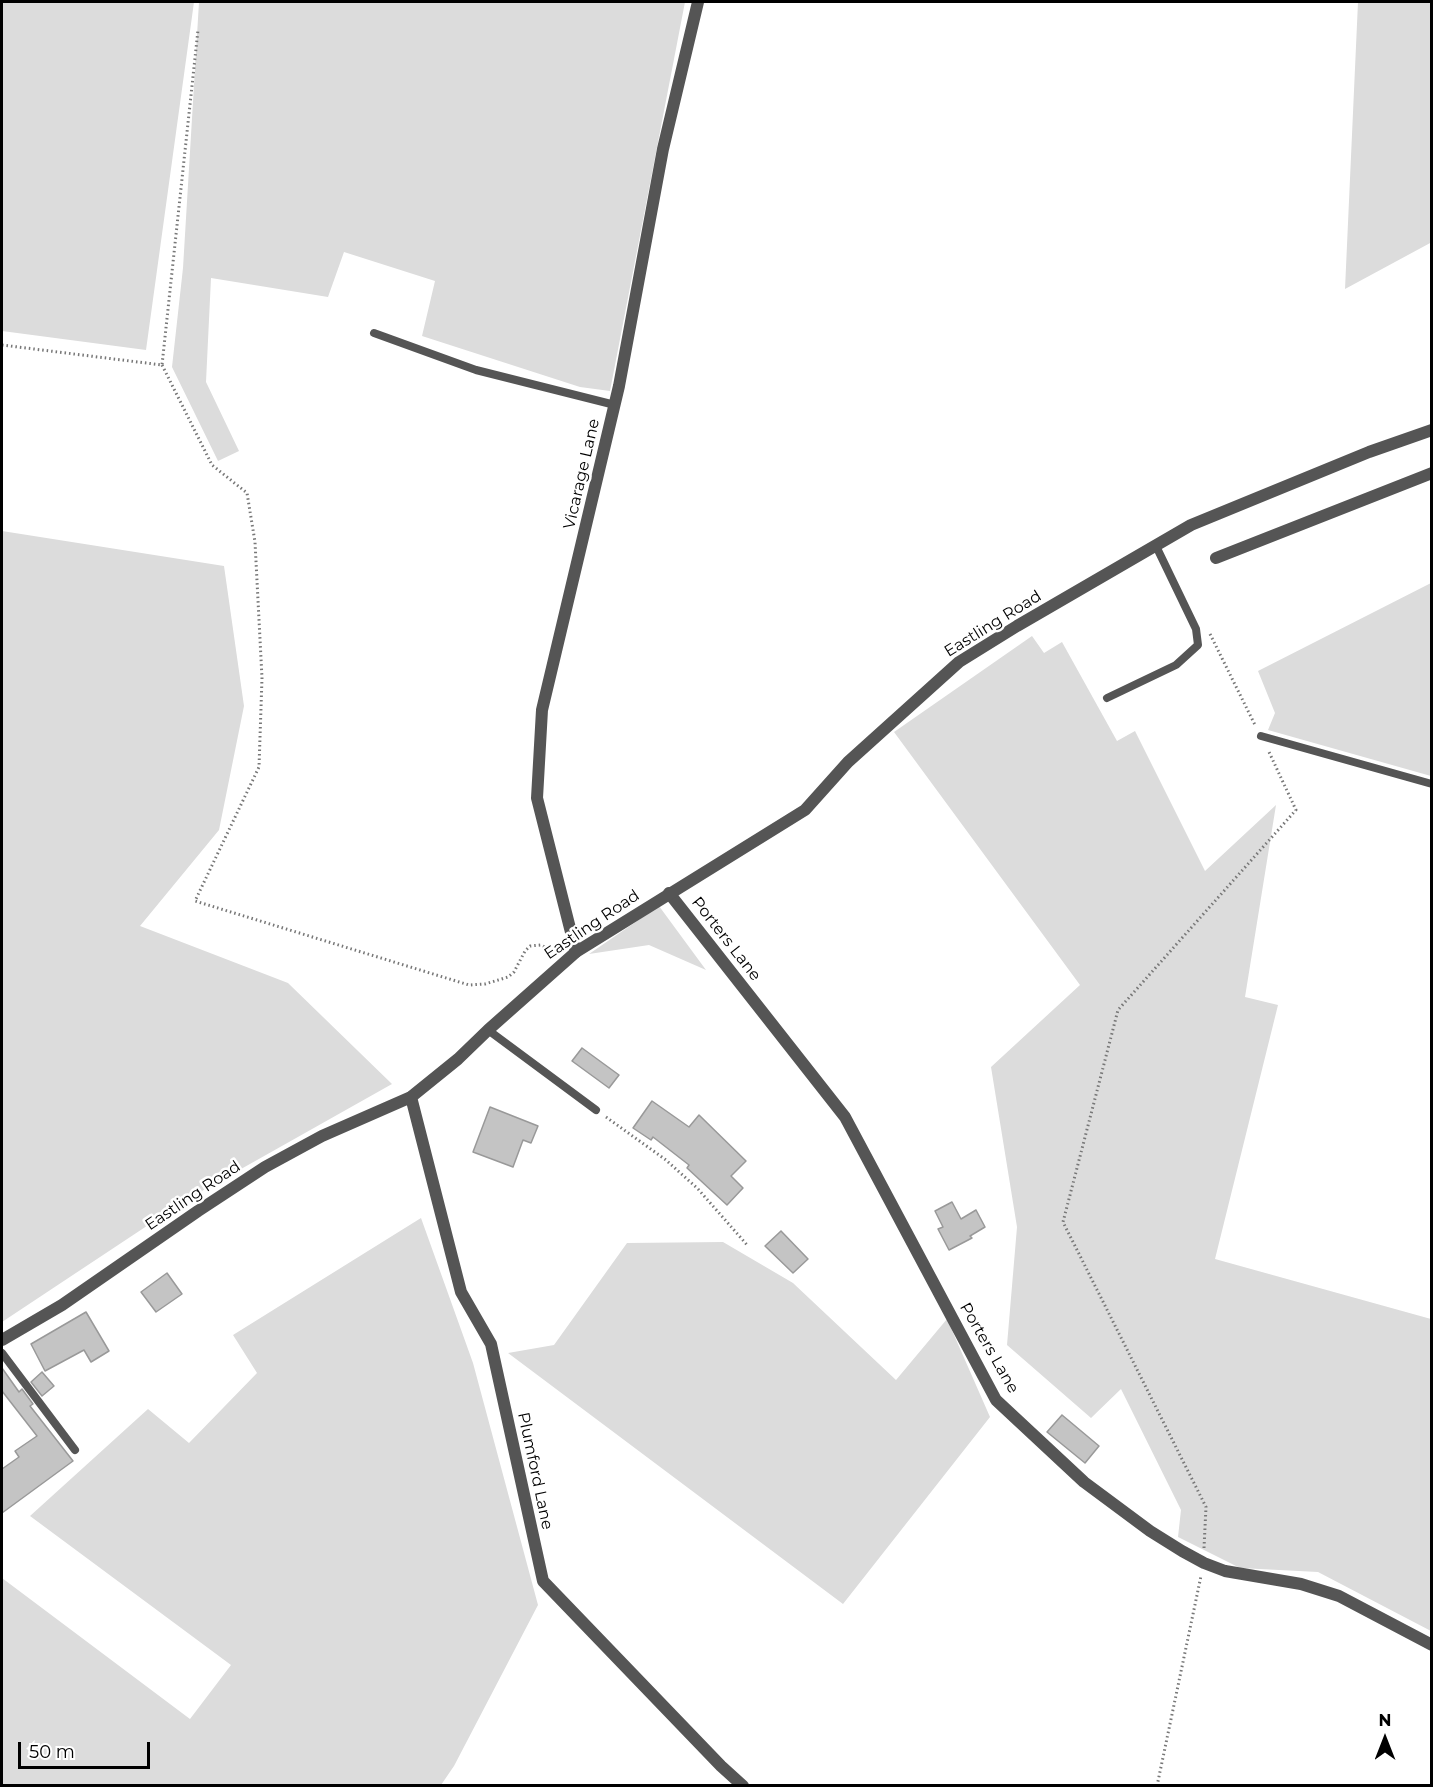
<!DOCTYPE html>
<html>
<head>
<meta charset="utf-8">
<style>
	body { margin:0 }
	#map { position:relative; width:1433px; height:1787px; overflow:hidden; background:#fff; font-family:Montserrat,sans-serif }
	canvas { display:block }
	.frame { position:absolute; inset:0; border:3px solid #000; pointer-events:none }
	.north { position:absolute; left:1355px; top:1709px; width:60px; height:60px; -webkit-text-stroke:4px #fff; paint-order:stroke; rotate:0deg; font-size:16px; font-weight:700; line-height:24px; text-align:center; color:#000 }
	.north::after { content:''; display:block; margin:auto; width:21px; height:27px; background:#000; clip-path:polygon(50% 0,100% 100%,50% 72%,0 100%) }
	.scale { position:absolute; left:18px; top:1742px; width:132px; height:27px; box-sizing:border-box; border:3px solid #000; border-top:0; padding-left:8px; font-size:18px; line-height:21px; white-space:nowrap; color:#000; -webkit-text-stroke:4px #fff; paint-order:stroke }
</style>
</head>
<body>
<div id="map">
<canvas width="1433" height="1787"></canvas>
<div class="frame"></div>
<div class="north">N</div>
<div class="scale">50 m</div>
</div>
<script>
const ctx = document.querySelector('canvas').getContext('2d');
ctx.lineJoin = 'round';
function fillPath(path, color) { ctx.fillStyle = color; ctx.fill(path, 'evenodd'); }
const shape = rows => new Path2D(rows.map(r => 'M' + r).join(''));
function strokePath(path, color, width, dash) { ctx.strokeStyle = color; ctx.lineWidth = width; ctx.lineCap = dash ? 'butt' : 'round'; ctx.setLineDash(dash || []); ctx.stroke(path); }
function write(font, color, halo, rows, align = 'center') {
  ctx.font = font + ' Montserrat,sans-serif'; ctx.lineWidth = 5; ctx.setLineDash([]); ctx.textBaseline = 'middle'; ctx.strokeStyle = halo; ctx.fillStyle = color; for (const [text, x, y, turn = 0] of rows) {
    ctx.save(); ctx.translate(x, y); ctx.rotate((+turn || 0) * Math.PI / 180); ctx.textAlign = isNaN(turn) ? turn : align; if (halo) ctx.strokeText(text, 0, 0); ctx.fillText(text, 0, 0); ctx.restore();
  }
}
fillPath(shape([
	[2,2,194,2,146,350,2,331],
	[199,2,685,2,610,391,580,387,422,336,435,281,344,252,328,297,211,278,206,382,239,451,218,461,172,367,183,268],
	[1358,2,1431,2,1432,242,1345,289],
	[2,531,224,566,244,706,219,830,140,926,288,983,392,1084,186,1200,2,1322],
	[1431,583,1431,776,1268,730,1275,713,1258,671],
	[1032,636,1044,653,1062,642,1117,741,1135,731,1205,871,1276,805,1245,997,1278,1005,1215,1259,1431,1319,1431,1631,1318,1572,1240,1568,1178,1537,1181,1510,1121,1389,1091,1418,1007,1345,1017,1227,991,1067,1080,985,894,732],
	[659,906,706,970,649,945,589,954],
	[421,1218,473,1363,538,1605,454,1766,441,1785,2,1785,2,1578,190,1719,231,1665,30,1516,148,1409,189,1443,257,1373,233,1335],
	[723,1242,793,1283,896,1380,947,1319,990,1417,843,1604,508,1353,554,1345,627,1243]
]), '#dcdcdc');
const building = shape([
	[582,1048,619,1075,609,1088,572,1061,582,1048],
	[652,1101,689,1127,699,1115,746,1161,731,1176,743,1188,727,1205,687,1168,689,1165,653,1137,651,1140,633,1128,652,1101],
	[490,1107,538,1126,531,1143,523,1140,513,1167,473,1152,490,1107],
	[952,1202,961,1219,976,1210,985,1227,970,1236,972,1238,949,1250,938,1229,943,1227,935,1211,952,1202],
	[781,1231,808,1259,793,1273,765,1246,781,1231],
	[167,1273,182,1294,156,1312,141,1292,167,1273],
	[86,1312,109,1351,91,1362,84,1350,45,1371,31,1344,86,1312],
	[2,1368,19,1392,22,1389,33,1404,30,1406,73,1461,2,1513,2,1469,19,1457,15,1451,37,1436,2,1391,2,1368],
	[42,1372,54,1386,42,1396,31,1382,42,1372],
	[1062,1415,1099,1446,1085,1463,1047,1432,1062,1415]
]);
fillPath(building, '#c4c4c4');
strokePath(building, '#999', 1.5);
strokePath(shape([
	[2,345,162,365,198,30],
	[162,365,212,465,247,493,255,542,262,678,259,767,195,901,469,985,485,984,508,977,514,972,525,951,530,946,541,945,553,952],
	[1210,634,1255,725],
	[606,1117,666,1160,698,1189,748,1246],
	[1204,1548,1206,1507,1063,1222,1118,1010,1296,810,1269,752],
	[1157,1786,1201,1576]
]), '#777', 3, [1.5, 3]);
strokePath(shape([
	[374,333,476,370,615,405],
	[1107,698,1176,665,1198,645,1196,629,1156,546],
	[1261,736,1432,784],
	[488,1030,596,1110],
	[2,1353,75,1450]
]), '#555', 8);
strokePath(shape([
	[1216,558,1432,473],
	[669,893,845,1117,996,1400,1084,1482,1150,1531,1182,1551,1204,1563,1225,1571,1301,1584,1339,1596,1432,1645],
	[576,952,537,798,542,710,619,386,663,149,698,2],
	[411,1097,461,1292,491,1344,543,1581,721,1766,743,1786]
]), '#555', 12);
strokePath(shape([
	[2,1340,62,1305,198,1211,265,1167,322,1136,411,1097,458,1059,488,1030,576,952,805,810,848,762,959,662,1017,626,1191,525,1369,452,1432,430]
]), '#555', 12);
write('16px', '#000', '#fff', [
	["Vicarage Lane",582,474,-77],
	["Eastling Road",993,624,-32],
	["Eastling Road",592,925,-34],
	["Porters Lane",726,939,52],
	["Eastling Road",193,1196,-34],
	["Porters Lane",989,1348,60],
	["Plumford Lane",535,1471,78]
]);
</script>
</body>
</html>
